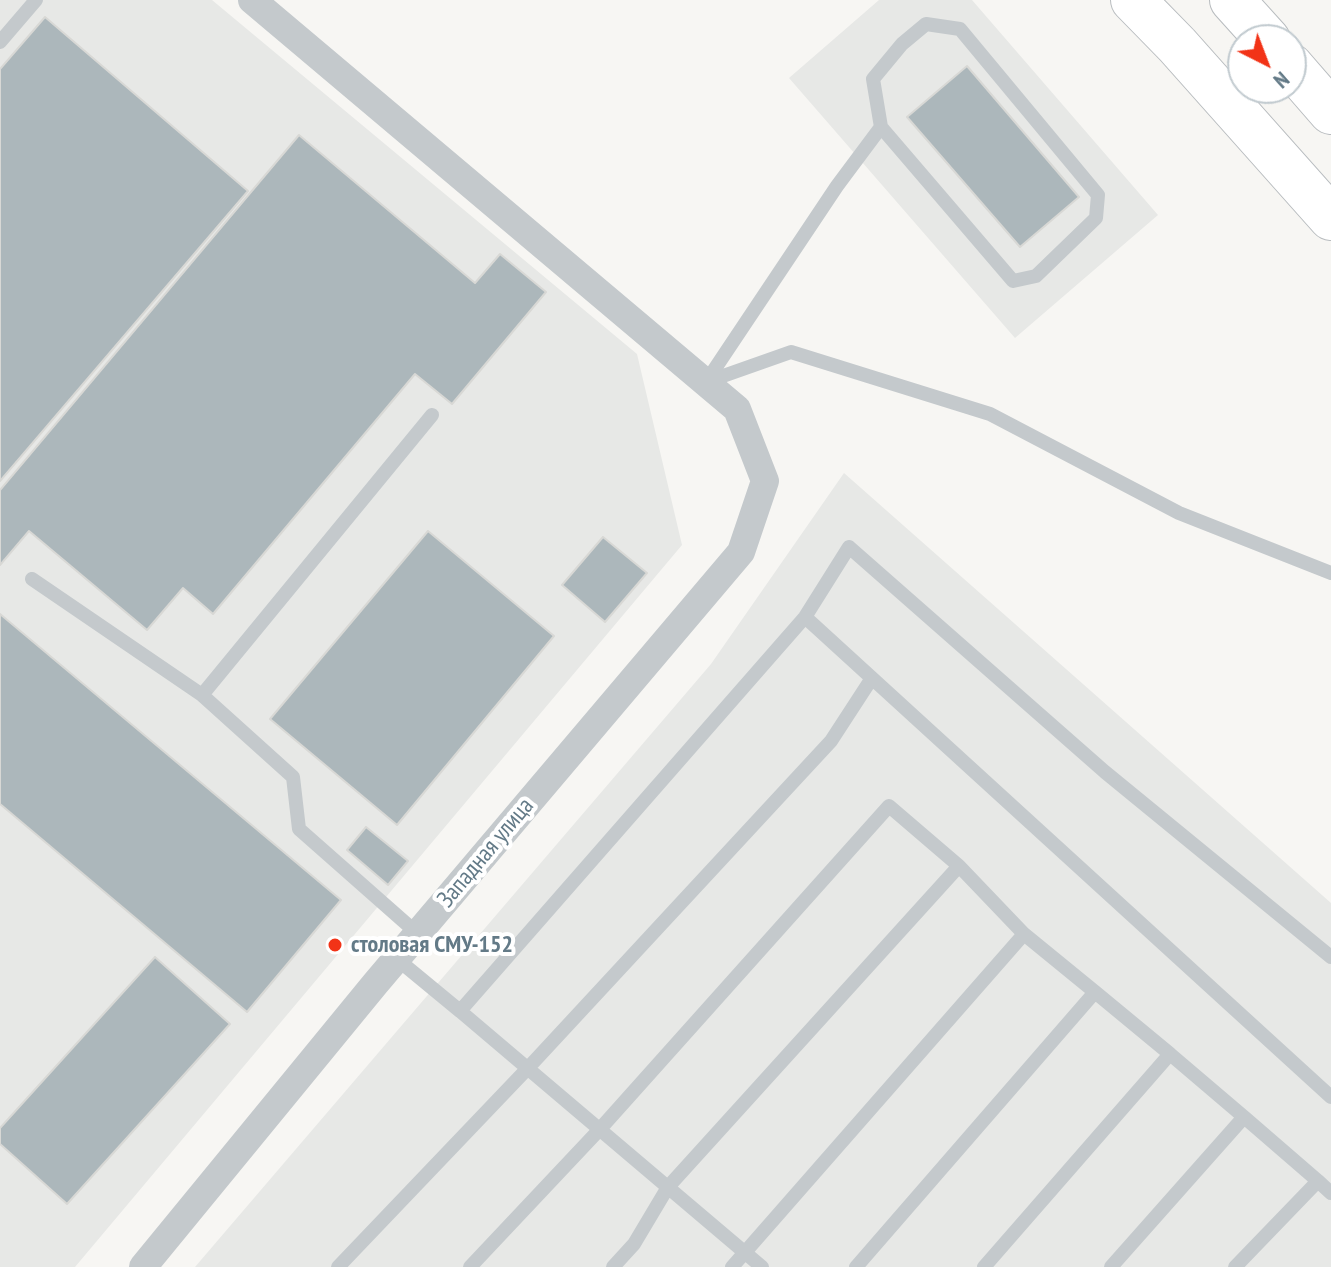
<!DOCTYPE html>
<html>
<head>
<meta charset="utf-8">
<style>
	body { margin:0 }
	#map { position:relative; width:1331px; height:1267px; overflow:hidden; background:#f7f6f3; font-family:"PT Sans Narrow",sans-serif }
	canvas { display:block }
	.north { position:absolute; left:1227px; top:24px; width:80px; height:80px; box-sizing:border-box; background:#fff; border:2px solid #c1cacf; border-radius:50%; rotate:138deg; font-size:22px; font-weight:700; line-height:32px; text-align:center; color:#637a87 }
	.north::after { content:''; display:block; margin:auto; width:28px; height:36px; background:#f23317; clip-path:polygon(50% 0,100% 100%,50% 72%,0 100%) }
</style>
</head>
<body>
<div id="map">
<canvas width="1331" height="1267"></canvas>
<div class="north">N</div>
</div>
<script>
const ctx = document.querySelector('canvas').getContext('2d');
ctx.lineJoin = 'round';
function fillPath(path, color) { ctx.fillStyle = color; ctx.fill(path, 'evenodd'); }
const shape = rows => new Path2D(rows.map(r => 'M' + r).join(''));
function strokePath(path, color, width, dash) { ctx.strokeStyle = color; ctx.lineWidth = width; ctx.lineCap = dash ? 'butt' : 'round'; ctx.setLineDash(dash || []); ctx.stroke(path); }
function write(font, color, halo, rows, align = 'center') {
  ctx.font = font + ' "PT Sans Narrow",sans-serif'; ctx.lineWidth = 8; ctx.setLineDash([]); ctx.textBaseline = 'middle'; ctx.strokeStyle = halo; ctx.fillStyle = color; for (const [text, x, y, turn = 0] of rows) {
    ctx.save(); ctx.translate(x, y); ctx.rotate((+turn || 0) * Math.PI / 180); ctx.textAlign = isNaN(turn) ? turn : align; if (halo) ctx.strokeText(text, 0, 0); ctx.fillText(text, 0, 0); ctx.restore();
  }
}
fillPath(shape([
	[0,0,212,0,637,354,682,545,75,1267,0,1267],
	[879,0,972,0,1158,215,1015,338,789,78],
	[844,473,1331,903,1331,1267,195,1267,711,664]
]), '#e7e8e6');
const building = shape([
	[45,17,248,191,0,481,0,69,45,17],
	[967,66,1079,197,1020,247,907,117,967,66],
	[299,135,475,283,500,254,546,292,452,404,415,374,213,614,183,588,147,630,29,531,0,565,0,490,299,135],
	[428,531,554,636,397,825,270,719,428,531],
	[603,537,647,573,605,622,562,585,603,537],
	[0,614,341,900,247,1012,0,804,0,614],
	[366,827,408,861,388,885,347,850,366,827],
	[155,957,230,1024,67,1204,0,1144,0,1128,155,957]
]);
fillPath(building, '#acb7bb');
strokePath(building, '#d8d8d5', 2);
const trunk = shape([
	[1133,0,1177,45,1331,218],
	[1232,0,1268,40],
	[1291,66,1331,112]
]);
strokePath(trunk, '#b8bcbf', 46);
strokePath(shape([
	[0,42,36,0],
	[706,382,837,186,881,127,873,79,902,44,926,24,960,29,1098,195,1096,218,1036,276,1013,281,881,127],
	[706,382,791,352,990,414,1179,513,1331,573],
	[32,579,202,695],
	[805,617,1331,1097],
	[959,866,1024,934],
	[418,934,299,829,293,777,202,695,432,415],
	[397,959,460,1011,805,617,849,547,1105,772,1331,957],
	[1095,992,1170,1054],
	[460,1011,762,1267],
	[1244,1117,1318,1181],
	[338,1267,528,1068,831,741,872,678],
	[470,1267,600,1129,889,806,959,866,668,1187,634,1244,613,1267],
	[732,1267,1024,934,1095,992,856,1267],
	[984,1267,1170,1054,1244,1117,1111,1267],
	[1235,1267,1318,1181,1331,1193]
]), '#c4c9cc', 14);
strokePath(shape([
	[143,1267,375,984,741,552,765,481,737,409,252,0]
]), '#c4c9cc', 28);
strokePath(trunk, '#fff', 44);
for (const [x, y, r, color] of [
	[335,945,8,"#f23317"]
]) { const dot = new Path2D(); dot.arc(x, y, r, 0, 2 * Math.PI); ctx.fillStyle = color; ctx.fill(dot); strokePath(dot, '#fff', 3); }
write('24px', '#637a87', '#fff', [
	["Западная улица",486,853,-50]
]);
write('bold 24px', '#637a87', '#fff', [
	["столовая СМУ-152",351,945]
], 'left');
</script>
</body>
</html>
